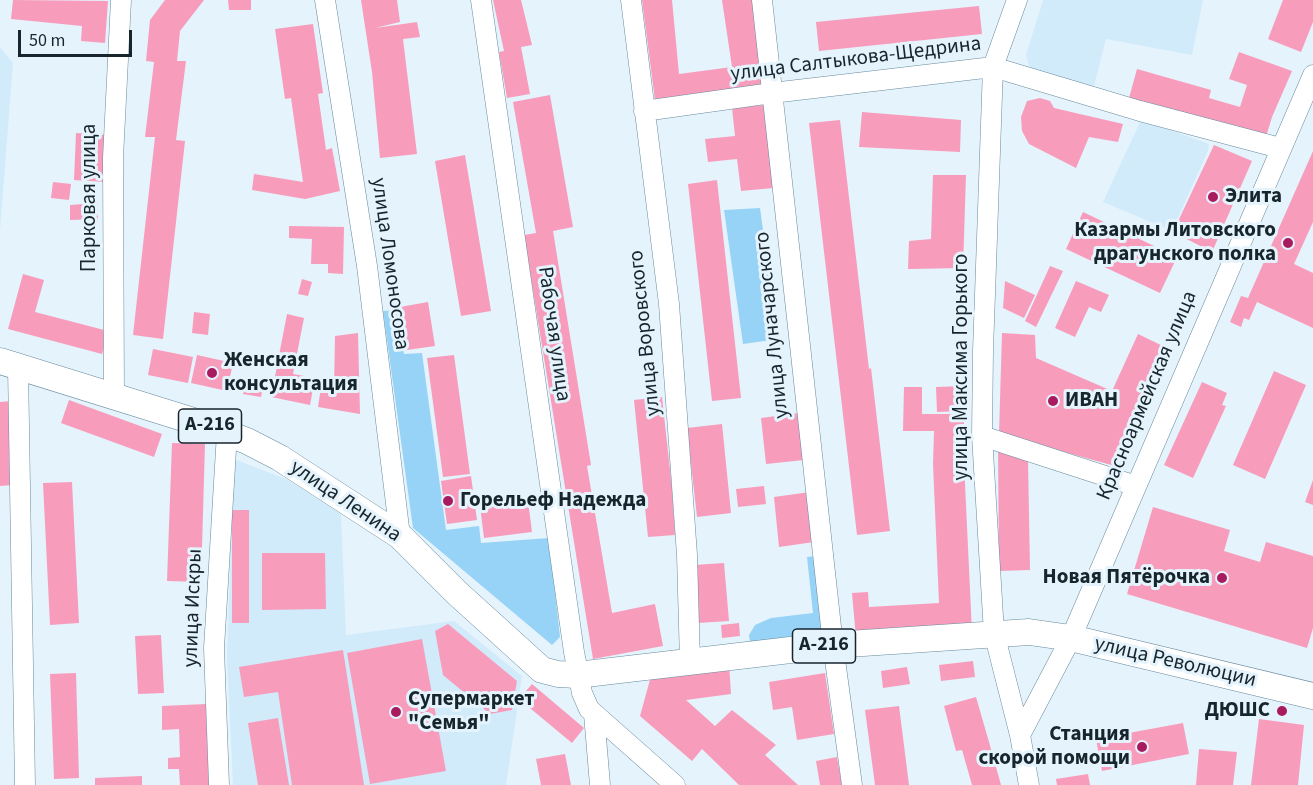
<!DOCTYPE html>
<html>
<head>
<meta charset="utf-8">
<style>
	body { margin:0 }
	#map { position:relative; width:1313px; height:785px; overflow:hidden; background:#e5f3fc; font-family:"Source Sans 3",sans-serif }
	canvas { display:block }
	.scale { position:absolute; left:18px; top:30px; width:114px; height:27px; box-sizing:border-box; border:3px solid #17252d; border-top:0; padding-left:8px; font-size:18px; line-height:21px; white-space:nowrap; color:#17252d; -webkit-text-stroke:4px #e5f3fc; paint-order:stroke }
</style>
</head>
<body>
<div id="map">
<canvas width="1313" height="785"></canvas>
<div class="scale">50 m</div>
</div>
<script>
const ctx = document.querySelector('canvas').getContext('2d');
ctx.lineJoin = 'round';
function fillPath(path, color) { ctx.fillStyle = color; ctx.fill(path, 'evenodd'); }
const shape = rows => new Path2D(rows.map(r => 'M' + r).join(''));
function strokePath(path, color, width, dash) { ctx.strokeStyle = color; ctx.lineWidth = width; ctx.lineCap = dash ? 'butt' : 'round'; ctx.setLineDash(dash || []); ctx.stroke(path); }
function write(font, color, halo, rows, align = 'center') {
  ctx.font = font + ' "Source Sans 3",sans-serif'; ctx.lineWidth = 6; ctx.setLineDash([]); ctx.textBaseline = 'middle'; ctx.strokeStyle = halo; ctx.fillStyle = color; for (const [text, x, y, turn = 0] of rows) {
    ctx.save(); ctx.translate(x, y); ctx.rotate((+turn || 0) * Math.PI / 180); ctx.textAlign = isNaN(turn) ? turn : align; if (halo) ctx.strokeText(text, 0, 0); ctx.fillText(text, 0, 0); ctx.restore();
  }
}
fillPath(shape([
	[1043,0,1203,0,1192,55,1106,39,1093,90,1031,74,1026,55],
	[0,47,13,63,0,230],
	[1141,120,1209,144,1208,151,1172,231,1103,202],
	[234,459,288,480,341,514,346,635,454,621,522,676,506,785,233,785,227,656]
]), '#d1ebfb');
fillPath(shape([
	[760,208,778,339,743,344,724,210],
	[397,310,404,354,422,353,446,530,479,526,481,543,549,538,560,637,552,645,413,528,383,311],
	[816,556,826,639,751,649,749,635,755,625,771,618,813,613,807,557]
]), '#97d3f7');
fillPath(shape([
	[13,0,108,1,105,43,81,41,82,26,11,19],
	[165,0,204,0,180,31,177,61,186,61,176,140,185,141,163,339,133,335,155,137,145,137,154,62,146,61,150,20],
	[228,0,251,0,251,10,229,10],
	[361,0,397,0,400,22,375,28,417,22,420,37,403,39,417,154,380,158,372,72],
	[493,0,521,0,532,45,521,47,530,94,507,98,499,52,504,51],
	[642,0,672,0,679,74,732,67,722,0,754,0,764,86,655,100],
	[1283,0,1313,0,1313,22,1301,52,1268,39],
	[979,6,982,34,819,51,816,22],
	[313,24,323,93,318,94,326,150,332,148,340,191,305,199,252,190,254,174,303,182,291,98,285,99,275,29],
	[1239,52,1292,71,1272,117,1265,140,1129,98,1137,69,1211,90,1209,98,1240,107,1247,85,1229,79],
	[550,95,573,227,553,231,591,465,587,466,612,613,655,604,663,646,593,659,524,235,536,233,513,102],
	[1040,98,1050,101,1054,108,1123,124,1118,142,1089,137,1076,168,1029,144,1022,131,1021,117,1027,101],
	[764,105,773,188,741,191,737,159,708,162,705,139,735,136,732,108],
	[862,112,961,120,960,152,859,147],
	[840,120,869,369,871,368,890,531,857,535,809,123],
	[76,133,106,135,104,182,74,180],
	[1214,145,1252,161,1212,252,1173,232],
	[1313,151,1313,222,1294,264,1313,273,1313,328,1257,302,1249,320,1244,318,1241,327,1230,322,1241,296,1248,298],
	[465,155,491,311,461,316,435,161],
	[933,175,966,175,963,268,908,269,909,241,931,239],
	[717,180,741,398,712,401,688,184],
	[53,182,71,184,69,200,51,198],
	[97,203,98,219,70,220,70,205],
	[1083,212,1177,257,1160,293,1066,249],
	[289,226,344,227,343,274,328,273,328,264,311,264,312,239,289,238],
	[1050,266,1063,271,1036,327,1025,321],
	[23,274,44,280,35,312,108,331,102,354,8,329],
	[302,279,312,282,308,296,298,294],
	[1005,281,1035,295,1024,318,1003,308],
	[1076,281,1109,295,1101,312,1089,307,1075,337,1055,328],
	[428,302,435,346,407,350,400,307],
	[194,312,210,314,208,335,192,333],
	[287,314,304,318,293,374,315,378,310,405,271,397],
	[358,333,360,414,318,407,321,387,334,390,335,336],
	[1002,333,1035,335,1036,358,1112,391,1138,334,1167,348,1115,466,999,434],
	[153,349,193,357,188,383,148,375],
	[197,355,233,363,227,391,191,383],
	[454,355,470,474,443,477,427,358],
	[1274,371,1306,385,1265,479,1233,465],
	[246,378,264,381,261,397,243,394],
	[1202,382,1227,393,1222,405,1226,406,1193,478,1164,465],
	[963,386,964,411,937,412,936,387],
	[904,387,922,387,922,414,964,414,964,463,972,632,856,638,852,593,868,592,869,607,939,603,933,464,934,431,903,431],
	[662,397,672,488,675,535,648,537,634,400],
	[69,400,162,434,154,457,61,423],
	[11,401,14,485,0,486,0,402],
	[799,413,804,460,766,464,761,418],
	[722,424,731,513,697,517,687,428],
	[998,442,1028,460,1030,570,999,571],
	[172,443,205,444,201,582,167,581],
	[471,476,477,520,447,524,441,481],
	[1313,480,1313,505,1305,502],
	[72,482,79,623,50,625,43,483],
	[764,486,766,504,738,507,736,489],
	[810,492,814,542,779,547,774,497],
	[528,501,532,532,484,538,480,506],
	[1153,507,1230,530,1224,551,1260,562,1266,542,1313,556,1313,628,1307,648,1127,594],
	[232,510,249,510,249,623,232,623],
	[262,553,325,553,326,609,262,610],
	[724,563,729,621,698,623,694,565],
	[739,623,740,636,722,638,721,625],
	[448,624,517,681,512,710,490,714,443,675,435,631],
	[161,635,164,693,138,694,135,636],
	[422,639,446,771,370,784,347,653],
	[343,650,364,785,292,785,278,692,244,697,239,667],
	[973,661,975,677,941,681,939,665],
	[729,664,731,694,686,700,715,726,732,710,776,745,765,755,798,785,739,785,702,749,692,761,640,716,651,676],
	[907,667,910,684,883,688,881,671],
	[76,673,79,778,54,779,50,674],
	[825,673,834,734,797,740,792,707,773,710,769,682],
	[532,684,584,728,572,743,519,699],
	[976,697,989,742,1001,785,972,785,962,750,956,751,944,706],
	[206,704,210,785,180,785,179,769,168,769,168,758,180,757,179,729,162,730,162,706],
	[899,706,909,785,875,785,865,710],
	[278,718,289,785,258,785,248,723],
	[1259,719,1304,725,1298,785,1251,785],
	[1183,723,1189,754,1102,771,1096,739],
	[1199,749,1237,752,1233,785,1196,785],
	[565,754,571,785,541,785,536,759],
	[837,757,842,785,820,785,816,761],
	[1088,774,1090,785,1057,785,1056,779],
	[142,776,142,785,95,785,95,778]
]), '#f89cbc');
const minor = shape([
	[325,0,367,266,400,536],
	[481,0,574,652,582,693,589,709,675,785],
	[631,0,669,304,687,555,690,662],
	[762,0,833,645,852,785],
	[1017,0,993,67,983,351,982,436,994,633,1020,735],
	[644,111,772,93,993,67,1140,111,1280,148],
	[18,367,25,785],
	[114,396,113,158,121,0],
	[982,436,1136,486],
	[594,714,600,785],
	[219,785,214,648,227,433],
	[1029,785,1020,735,1071,638,1313,75]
]);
const major = shape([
	[0,361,206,425,247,441,280,458,400,536,457,593,542,670,558,674,577,675,833,645,1029,632,1071,638,1313,696]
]);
strokePath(minor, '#678a9e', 21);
strokePath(major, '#678a9e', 27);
strokePath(minor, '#fff', 20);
strokePath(major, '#fff', 26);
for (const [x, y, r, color] of [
	[1213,197,6,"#a81c5f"],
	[1288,243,6,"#a81c5f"],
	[212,373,6,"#a81c5f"],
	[1053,401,6,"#a81c5f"],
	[448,501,6,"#a81c5f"],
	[1222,578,6,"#a81c5f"],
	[1282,711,6,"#a81c5f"],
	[396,712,6,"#a81c5f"],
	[1142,747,6,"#a81c5f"]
]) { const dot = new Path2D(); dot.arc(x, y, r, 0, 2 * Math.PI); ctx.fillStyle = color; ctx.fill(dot); strokePath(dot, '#e5f3fc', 2); }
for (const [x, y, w] of [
	[210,426,63],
	[824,646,63]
]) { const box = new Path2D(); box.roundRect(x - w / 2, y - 17, w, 34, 4.5); ctx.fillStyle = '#e5f3fc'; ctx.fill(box); strokePath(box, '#17252d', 1.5); }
write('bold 20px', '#17252d', null, [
	["А-216",210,426],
	["А-216",824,646]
]);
write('21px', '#17252d', '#e5f3fc', [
	["улица Салтыкова-Щедрина",856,60,-7],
	["Парковая улица",90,198,-90],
	["улица Ломоносова",389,264,82],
	["улица Луначарского",773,325,-96],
	["улица Воровского",646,333,-96],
	["Рабочая улица",553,334,82],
	["улица Максима Горького",962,367,-90],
	["Красноармейская улица",1148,396,-67],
	["улица Ленина",345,502,34],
	["улица Искры",194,608,-88],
	["улица Революции",1175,663,13]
]);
write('bold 21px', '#17252d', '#e5f3fc', [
	["Элита",1225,197],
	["Казармы Литовского",1276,231,"right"],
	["драгунского полка",1276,255,"right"],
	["Женская",224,361],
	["консультация",224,385],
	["ИВАН",1065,401],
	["Горельеф Надежда",460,501],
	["Новая Пятёрочка",1210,578,"right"],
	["Супермаркет",408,700],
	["\"Семья\"",408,724],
	["ДЮШС",1270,711,"right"],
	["Станция",1130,735,"right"],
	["скорой помощи",1130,759,"right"]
], 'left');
</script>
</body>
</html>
